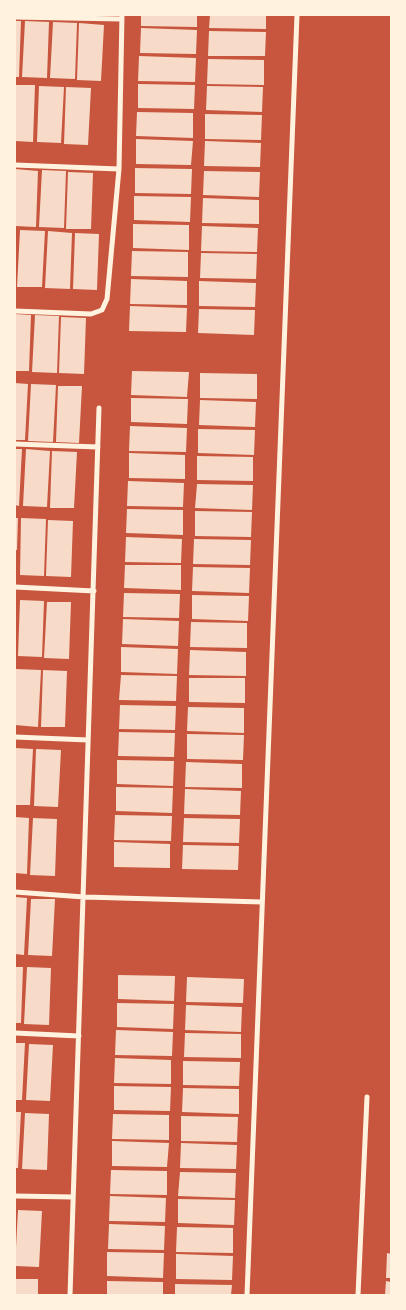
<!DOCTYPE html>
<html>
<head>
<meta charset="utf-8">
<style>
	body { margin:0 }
	#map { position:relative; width:406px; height:1310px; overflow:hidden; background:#c8553d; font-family:Figtree,sans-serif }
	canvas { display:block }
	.frame { position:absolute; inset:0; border:16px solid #fff3e0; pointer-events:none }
</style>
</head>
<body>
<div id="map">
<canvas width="406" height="1310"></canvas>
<div class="frame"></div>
</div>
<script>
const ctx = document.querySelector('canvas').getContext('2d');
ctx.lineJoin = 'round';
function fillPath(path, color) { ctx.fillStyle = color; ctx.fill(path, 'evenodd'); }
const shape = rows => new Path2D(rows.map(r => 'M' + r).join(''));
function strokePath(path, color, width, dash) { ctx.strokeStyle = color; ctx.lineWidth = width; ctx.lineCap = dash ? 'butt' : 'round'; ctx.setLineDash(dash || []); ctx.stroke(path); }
fillPath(shape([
	[141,15,197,15,197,27,141,26],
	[210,15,266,15,266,29,209,28],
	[15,21,21,21,19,77,15,77],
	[25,21,49,22,47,78,22,77],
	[53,22,77,23,75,79,50,78],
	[79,23,104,25,101,81,77,80],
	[141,28,197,30,196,54,140,53],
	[209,31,266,32,265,56,208,56],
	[139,56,196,58,195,82,138,81],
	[208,59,264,60,264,85,207,84],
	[138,84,195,85,194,109,138,108],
	[15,85,35,85,33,142,15,141],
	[39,86,64,87,61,143,37,142],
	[207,86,263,87,262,112,206,110],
	[66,87,91,88,88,145,64,144],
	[137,112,193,113,193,138,136,136],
	[205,114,262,115,261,140,205,139],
	[136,139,193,141,191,165,136,164],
	[205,141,261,143,260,167,204,166],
	[135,168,192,169,191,194,135,193],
	[15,169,38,171,36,227,15,226],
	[42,170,66,171,64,228,39,227],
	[204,171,260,172,259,197,203,195],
	[68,172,93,173,91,229,66,229],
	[134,196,191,197,190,222,134,220],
	[203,198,259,200,259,224,202,223],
	[133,224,189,225,189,250,133,248],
	[202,226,258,228,257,252,201,251],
	[20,230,45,231,42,287,17,287],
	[48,231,72,233,70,289,45,288],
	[75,233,99,234,97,290,73,289],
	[132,251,188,252,188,277,131,276],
	[201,253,257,254,256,279,200,278],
	[131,279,187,281,187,305,130,304],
	[199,281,256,283,255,307,199,306],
	[130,306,187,308,186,332,129,331],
	[199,309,255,310,254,335,198,333],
	[15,314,31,315,29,371,15,371],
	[35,315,59,316,57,373,32,372],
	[61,317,86,318,84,374,59,373],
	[132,371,189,372,187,397,131,395],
	[200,373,257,374,257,399,200,398],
	[15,383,28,384,25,440,15,440],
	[31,384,56,385,53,442,28,441],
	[58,386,82,386,79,443,56,442],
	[131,398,188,399,187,424,131,422],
	[200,400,256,402,255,427,199,425],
	[130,426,187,428,186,452,129,451],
	[198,429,255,430,254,455,198,453],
	[15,449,22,449,19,506,15,505],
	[26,449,50,451,47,507,23,506],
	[52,451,77,452,74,508,50,508],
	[129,453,185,455,185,479,129,478],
	[197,456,253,457,253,481,197,480],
	[128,481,184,483,183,507,127,506],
	[197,484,253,485,252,510,195,508],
	[127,509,183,510,183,535,126,533],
	[195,511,252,512,251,537,195,536],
	[15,518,18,518,17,550,15,550],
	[21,518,46,519,44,576,20,575],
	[48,520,73,521,71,577,46,576],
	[126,537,182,539,181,563,125,562],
	[194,539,251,540,250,565,193,564],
	[125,565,181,565,181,590,124,588],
	[193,567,250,568,249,593,192,591],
	[124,593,180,594,179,618,123,617],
	[192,595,249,596,248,621,192,619],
	[20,600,44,601,42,657,18,656],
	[47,602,71,602,69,659,44,658],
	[123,619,179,621,178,646,122,644],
	[191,622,247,623,247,648,190,647],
	[121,647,178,649,177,674,121,672],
	[190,650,246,652,246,676,189,675],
	[16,669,41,670,38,727,15,725],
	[43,670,67,671,65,727,41,727],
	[121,675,177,676,176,701,119,700],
	[189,678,245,678,245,703,189,702],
	[120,705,176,706,175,730,119,729],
	[188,707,244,708,244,733,187,731],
	[119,732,175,733,174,757,118,756],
	[187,734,244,735,243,760,187,759],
	[15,748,33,749,30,805,15,805],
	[36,749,61,750,58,807,34,806],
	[117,760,174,761,173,786,117,784],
	[186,762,242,764,242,788,185,787],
	[116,787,173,788,172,813,116,811],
	[185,789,241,791,240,815,184,814],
	[115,815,172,816,171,841,114,840],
	[15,817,29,818,27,874,15,873],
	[33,818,57,819,55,876,30,875],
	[184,818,240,819,239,843,183,842],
	[114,842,170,844,170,868,114,867],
	[183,845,239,846,238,870,182,869],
	[15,897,27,898,24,955,15,954],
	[31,899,55,899,52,956,28,955],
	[15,967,23,967,21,1023,15,1023],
	[27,967,51,968,49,1025,24,1024],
	[118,975,175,976,174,1001,118,999],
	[187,977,244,979,243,1003,186,1002],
	[117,1003,174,1004,173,1029,117,1027],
	[186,1005,242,1007,241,1032,185,1030],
	[116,1030,173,1032,172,1056,115,1055],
	[185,1033,241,1034,241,1058,184,1057],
	[15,1043,25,1043,22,1100,15,1100],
	[29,1044,53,1045,50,1101,26,1100],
	[115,1058,171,1060,171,1084,114,1083],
	[183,1061,240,1062,239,1086,183,1085],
	[114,1086,171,1087,170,1111,114,1110],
	[183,1088,239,1089,239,1114,182,1112],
	[15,1112,21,1112,18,1168,15,1168],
	[25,1113,49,1114,47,1170,22,1169],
	[113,1114,169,1115,169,1140,112,1139],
	[181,1116,238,1117,237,1142,181,1141],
	[112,1141,169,1143,167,1167,112,1166],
	[181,1143,237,1145,236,1169,180,1168],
	[111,1170,167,1171,167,1195,110,1194],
	[180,1172,236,1173,235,1198,178,1196],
	[110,1196,166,1198,165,1222,109,1221],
	[178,1199,235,1200,234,1225,178,1223],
	[18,1210,42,1211,39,1267,15,1266],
	[109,1224,165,1226,164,1250,108,1249],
	[177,1227,233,1228,233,1253,176,1252],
	[107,1252,164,1253,163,1278,107,1276],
	[387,1253,391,1254,391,1278,386,1278],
	[176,1254,233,1256,232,1280,176,1279],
	[15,1279,38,1279,38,1295,15,1295],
	[107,1281,163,1282,163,1295,107,1295],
	[386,1281,391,1282,391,1295,385,1295],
	[175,1284,232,1285,231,1295,175,1295]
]), '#f7dbc8');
strokePath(shape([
	[15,17,121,19],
	[15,165,119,169],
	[15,311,91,314,102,310,107,299,119,169,122,15],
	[15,444,98,447],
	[15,587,94,591],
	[15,737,88,740],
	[15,892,84,897,262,902],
	[15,1033,79,1036],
	[15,1196,73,1197],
	[70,1295,99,408],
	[247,1295,297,15],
	[358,1295,367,1097]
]), '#fff3e0', 5);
</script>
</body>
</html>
